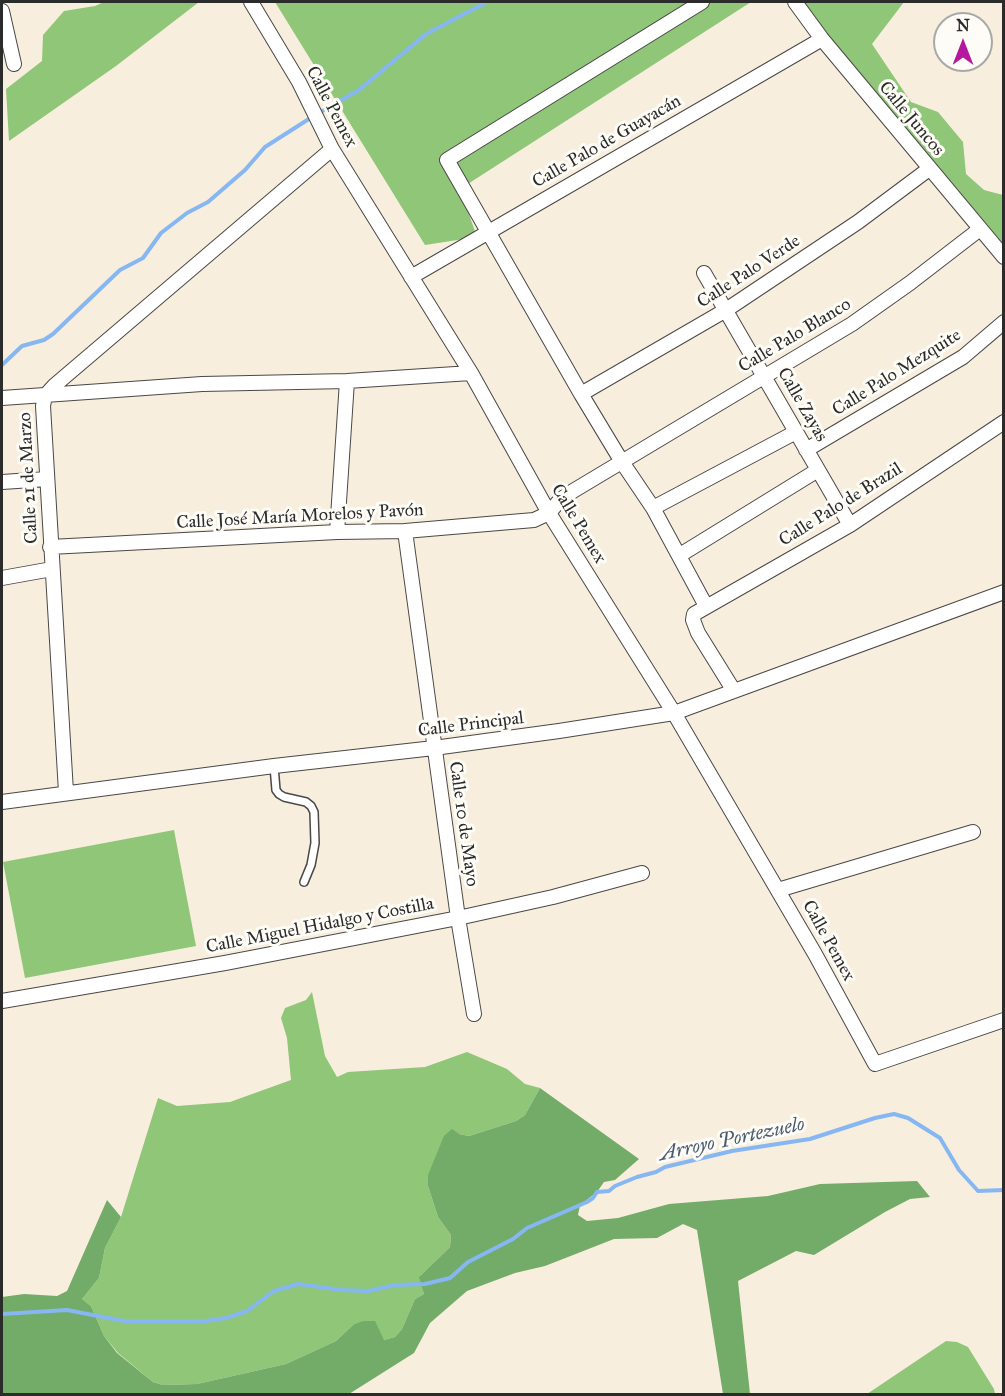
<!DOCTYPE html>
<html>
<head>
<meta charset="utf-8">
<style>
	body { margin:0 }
	#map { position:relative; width:1005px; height:1396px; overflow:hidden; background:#f8eedd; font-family:"IM FELL Great Primer",serif }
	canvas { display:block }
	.frame { position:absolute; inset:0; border:3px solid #2b2b2b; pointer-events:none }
	.north { position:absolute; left:933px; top:12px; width:60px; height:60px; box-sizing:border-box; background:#fdfcf7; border:2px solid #a9a8a5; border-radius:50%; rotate:0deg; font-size:16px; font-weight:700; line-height:24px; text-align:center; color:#2b2b2b }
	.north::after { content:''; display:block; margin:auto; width:21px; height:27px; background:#b5179e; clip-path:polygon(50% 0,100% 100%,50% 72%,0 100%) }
</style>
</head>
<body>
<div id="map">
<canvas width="1005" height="1396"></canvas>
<div class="frame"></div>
<div class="north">N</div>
</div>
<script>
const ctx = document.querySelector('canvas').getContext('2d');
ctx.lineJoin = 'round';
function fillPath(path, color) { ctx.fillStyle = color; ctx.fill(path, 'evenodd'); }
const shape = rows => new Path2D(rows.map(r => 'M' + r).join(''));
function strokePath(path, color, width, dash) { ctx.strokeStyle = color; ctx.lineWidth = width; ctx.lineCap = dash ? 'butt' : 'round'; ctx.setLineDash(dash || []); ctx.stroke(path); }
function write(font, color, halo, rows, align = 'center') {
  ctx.font = font + ' "IM FELL Great Primer",serif'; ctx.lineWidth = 6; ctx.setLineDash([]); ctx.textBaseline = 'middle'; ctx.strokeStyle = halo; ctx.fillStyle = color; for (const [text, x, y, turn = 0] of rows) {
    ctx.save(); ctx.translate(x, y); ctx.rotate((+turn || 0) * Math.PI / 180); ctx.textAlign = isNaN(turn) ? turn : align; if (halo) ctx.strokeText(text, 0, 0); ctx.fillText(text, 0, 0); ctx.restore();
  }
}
fillPath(shape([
	[104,2,199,2,116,66,9,141,6,89,42,61,43,35,64,11,95,6],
	[275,2,751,2,460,189,477,237,425,245],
	[798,2,904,2,872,44,911,102,938,112,963,142,966,174,984,190,1003,195,1003,247],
	[174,830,196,946,25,978,3,862],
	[312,992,325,1056,337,1077,348,1072,425,1067,467,1052,507,1069,525,1084,540,1088,525,1115,516,1121,469,1136,459,1134,428,1186,438,1217,451,1235,450,1247,420,1276,424,1294,415,1299,402,1329,395,1337,384,1340,353,1325,336,1341,286,1364,197,1384,163,1385,153,1382,118,1353,104,1336,91,1306,82,1299,99,1278,105,1248,121,1217,158,1098,177,1106,230,1102,291,1080,287,1038,281,1018,285,1008,306,1000],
	[946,1341,957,1342,968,1347,994,1389,995,1394,867,1394]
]), '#8fc678');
fillPath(shape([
	[540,1088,639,1159,615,1180,604,1182,597,1192,580,1205,578,1215,587,1221,618,1218,669,1204,768,1196,820,1184,917,1181,930,1197,910,1199,885,1212,814,1255,796,1251,738,1281,750,1394,723,1394,697,1230,683,1224,657,1238,614,1239,545,1266,515,1273,467,1291,430,1323,414,1353,349,1394,2,1394,2,1297,24,1294,57,1296,67,1291,107,1200,121,1217,105,1248,99,1278,82,1299,91,1306,104,1336,117,1353,153,1382,163,1385,197,1384,286,1364,336,1341,353,1325,363,1321,375,1321,384,1340,395,1337,402,1329,415,1299,424,1294,419,1277,450,1247,451,1235,438,1217,428,1186,428,1175,444,1136,452,1129,459,1134,469,1136,516,1121,525,1115]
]), '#73ab68');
strokePath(shape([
	[319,113,359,90,426,34,487,2],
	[2,365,22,346,44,340,53,334,120,270,143,258,161,233,187,213,208,202,245,170,265,147,312,117],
	[2,1314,67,1310,124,1321,205,1321,226,1318,247,1311,274,1291,298,1284,342,1290,368,1291,396,1285,425,1284,450,1278,468,1262,513,1239,527,1228,587,1202,593,1198,597,1192,609,1191,615,1186,637,1177,656,1172,665,1167,732,1151,810,1139,875,1118,894,1114,908,1118,940,1138,959,1170,978,1191,1004,1190]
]), '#86b7f2', 4);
const lane = shape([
	[274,766,276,790,279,794,284,797,306,802,311,806,314,812,315,843,311,865,304,882]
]);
const street = shape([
	[251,2,299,82,332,149,471,373,549,513,674,713,815,954,875,1064,1004,1020],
	[702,2,447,160,581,394,622,462,653,508,706,606],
	[795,2,822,39,1004,257],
	[2,11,14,64],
	[704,273,850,525],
	[411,277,822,39],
	[581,394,726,310,858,222,929,169],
	[2,398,202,384,347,381,471,373],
	[806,450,963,357,1004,322],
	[2,482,47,479],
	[653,508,796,432],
	[405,531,458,918,474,1014],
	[337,532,347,381],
	[50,547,337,532,405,531,534,520,549,513,560,500,573,491,852,324,910,283,980,229],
	[680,555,818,470],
	[2,578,52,569],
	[734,691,698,633,693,620,694,614,850,525,1004,422],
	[66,792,43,406,45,396,55,385,332,149],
	[2,802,274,766,434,748,559,731,674,713,1004,592],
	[778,890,973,832],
	[2,1001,225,963,458,918,553,897,642,873]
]);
strokePath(lane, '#4a4846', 10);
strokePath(street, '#4a4846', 16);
strokePath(lane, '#fff', 7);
strokePath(street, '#fff', 14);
write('18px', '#2b2b2b', '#fdfcf7', [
	["Calle Pemex",331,107,62],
	["Calle Juncos",911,119,50],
	["Calle Palo de Guayacán",607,142,-30],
	["Calle Palo Verde",749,272,-33],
	["Calle Palo Blanco",795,336,-31],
	["Calle Palo Mezquite",897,373,-32],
	["Calle Zayas",802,405,60],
	["Calle 21 de Marzo",29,478,-93],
	["Calle Palo de Brazil",841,505,-32],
	["Calle José María Morelos y Pavón",300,517,-3],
	["Calle Pemex",578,524,59],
	["Calle Principal",471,725,-7],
	["Calle 10 de Mayo",463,824,82],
	["Calle Miguel Hidalgo y Costilla",320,926,-11],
	["Calle Pemex",828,941,61]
]);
write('italic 20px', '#4b5c71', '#fdfcf7', [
	["Arroyo Portezuelo",732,1140,-12]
]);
</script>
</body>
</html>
